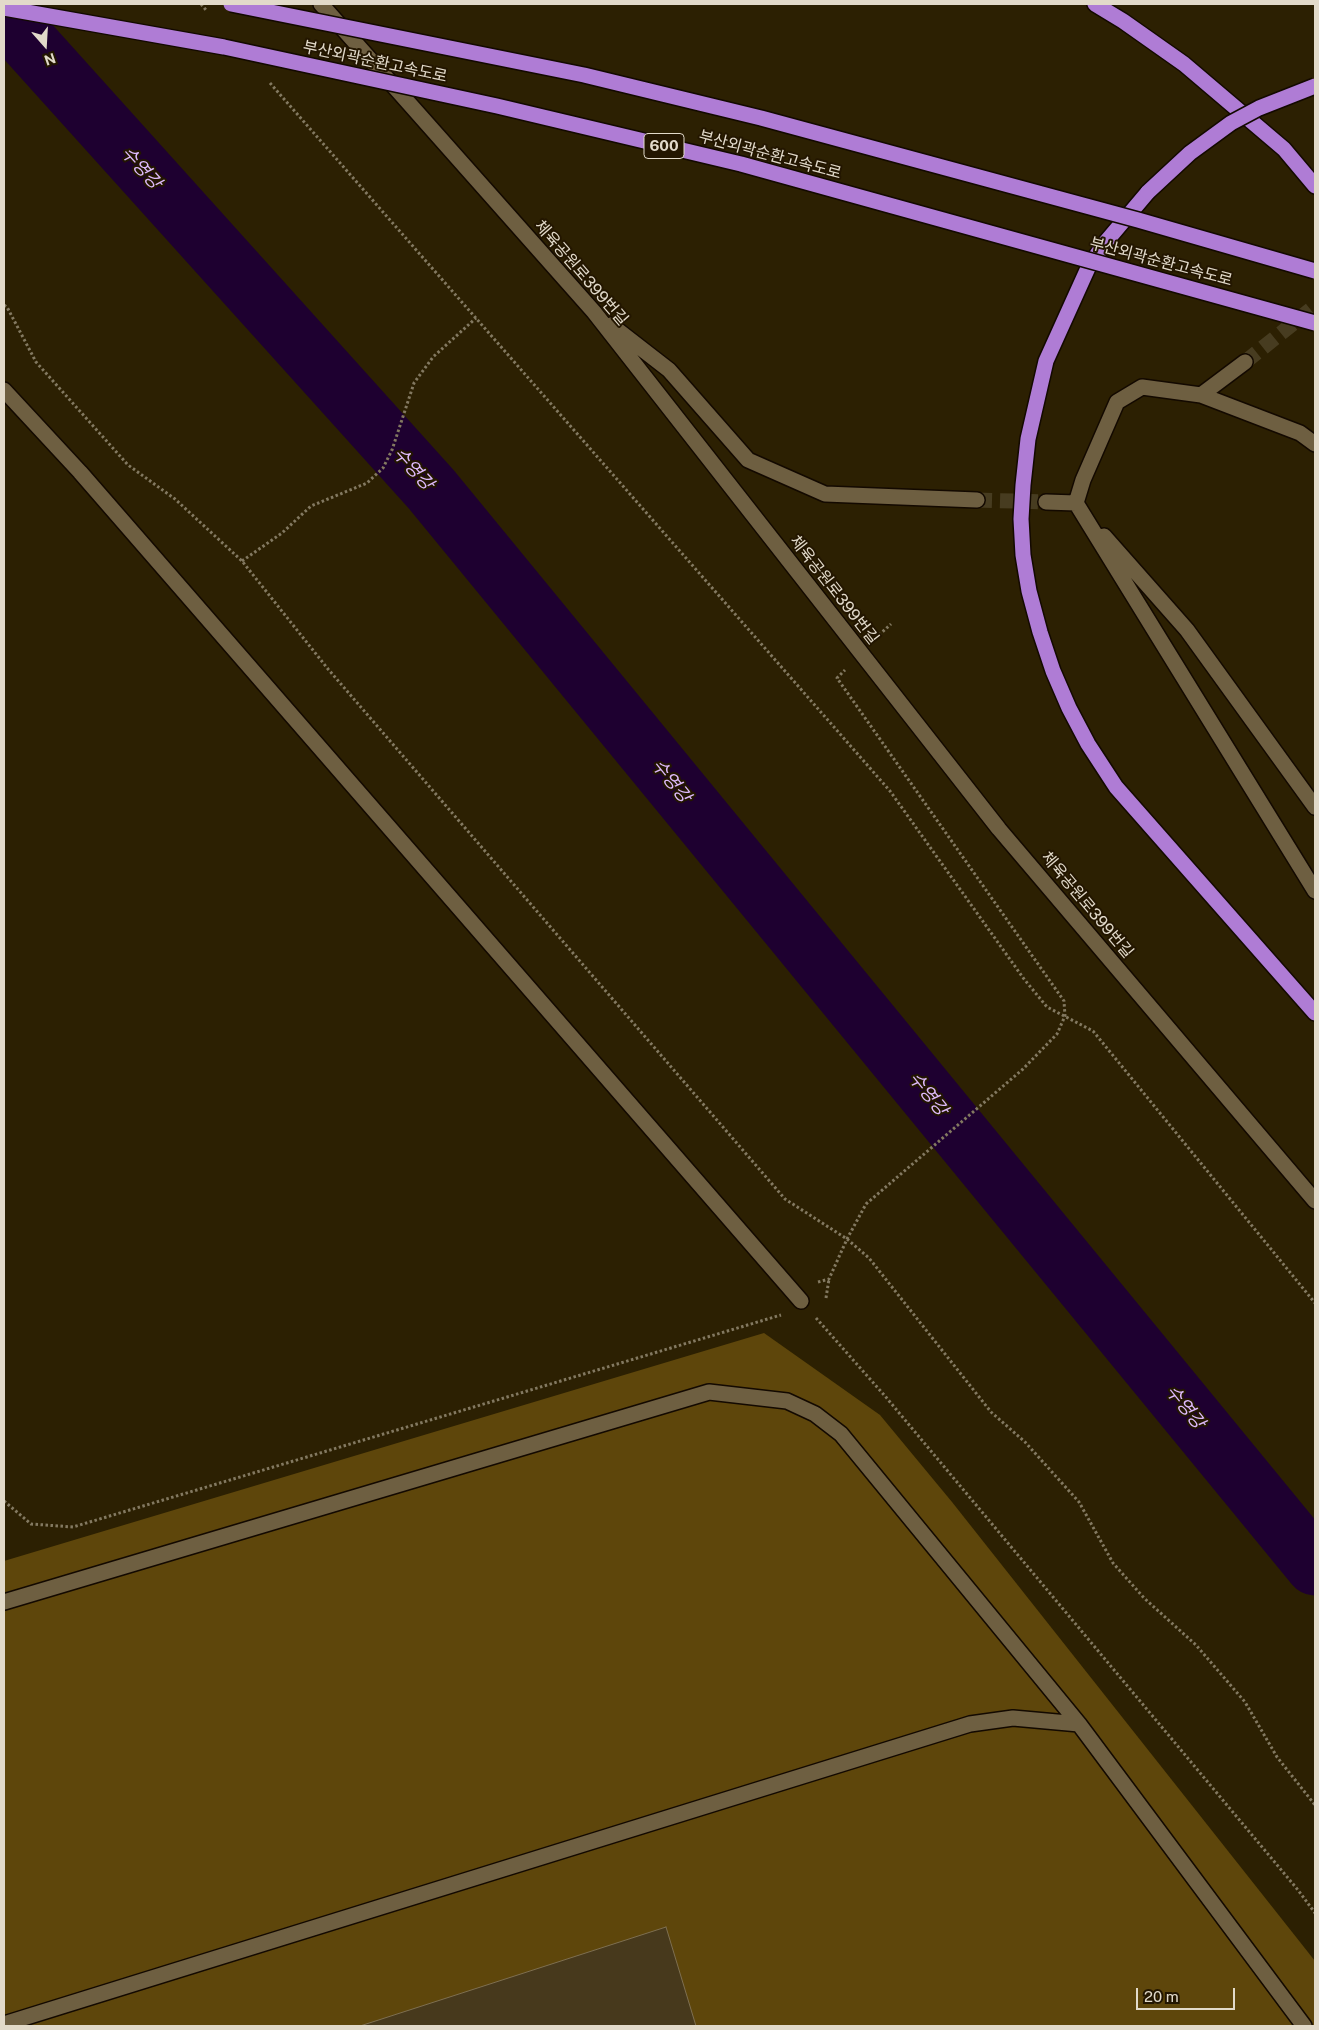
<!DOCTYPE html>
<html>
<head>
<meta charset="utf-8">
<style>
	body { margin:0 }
	#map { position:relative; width:1319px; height:2030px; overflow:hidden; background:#2c2002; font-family:"Public Sans",sans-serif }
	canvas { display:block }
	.frame { position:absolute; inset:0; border:5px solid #e2daca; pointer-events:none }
	.north { position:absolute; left:20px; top:20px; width:50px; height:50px; -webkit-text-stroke:4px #231600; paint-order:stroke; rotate:161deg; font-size:14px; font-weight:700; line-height:20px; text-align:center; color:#e2daca }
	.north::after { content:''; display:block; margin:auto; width:18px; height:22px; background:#e2daca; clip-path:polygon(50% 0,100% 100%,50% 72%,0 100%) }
	.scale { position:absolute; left:1136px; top:1988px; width:99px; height:22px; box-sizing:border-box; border:2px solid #e2daca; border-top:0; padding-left:6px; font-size:15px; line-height:18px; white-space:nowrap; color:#e2daca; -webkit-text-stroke:4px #231600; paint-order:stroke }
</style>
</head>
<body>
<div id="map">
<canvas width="1319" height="2030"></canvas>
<div class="frame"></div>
<div class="north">N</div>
<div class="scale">20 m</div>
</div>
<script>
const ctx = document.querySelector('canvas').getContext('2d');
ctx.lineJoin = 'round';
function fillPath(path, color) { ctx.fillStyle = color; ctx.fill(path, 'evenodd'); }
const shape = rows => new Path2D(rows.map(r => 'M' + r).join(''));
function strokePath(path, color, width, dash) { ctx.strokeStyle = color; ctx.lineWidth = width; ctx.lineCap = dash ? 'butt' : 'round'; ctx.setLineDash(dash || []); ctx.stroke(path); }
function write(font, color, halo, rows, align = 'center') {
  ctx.font = font + ' "Public Sans","Noto Sans KR",sans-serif'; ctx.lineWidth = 4; ctx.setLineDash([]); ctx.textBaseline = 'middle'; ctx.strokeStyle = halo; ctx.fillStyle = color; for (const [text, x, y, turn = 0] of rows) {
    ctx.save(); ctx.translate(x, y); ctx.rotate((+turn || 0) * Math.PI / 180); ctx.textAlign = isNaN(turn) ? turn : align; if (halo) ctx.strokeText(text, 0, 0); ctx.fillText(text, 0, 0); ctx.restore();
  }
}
fillPath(shape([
	[764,1333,880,1415,952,1502,1315,1961,1315,2026,4,2026,4,1561]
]), '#5e460b');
strokePath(shape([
	[4,15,431,489,1315,1566]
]), '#1e0030', 59);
const building = shape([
	[666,1927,696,2026,360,2026,666,1927]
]);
fillPath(building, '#47391c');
strokePath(building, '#7e6f50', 1);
strokePath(shape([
	[1245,362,1315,306],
	[977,500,1046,502]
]), '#473c20', 15, [15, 8]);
const minor = shape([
	[321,4,594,312,999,829,1315,1201],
	[611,325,669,370,748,460,825,494,977,500],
	[1245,362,1201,395,1300,433,1315,444],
	[4,390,80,472,801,1301],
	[1046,502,1076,503,1083,480,1117,402,1142,387,1201,395],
	[1076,503,1315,891],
	[1104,536,1187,630,1315,807],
	[4,1602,709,1392,787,1401,815,1414,841,1434,1079,1724,1013,1718,970,1724,4,2024],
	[1079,1724,1304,2026]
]);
const highway = shape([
	[1095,4,1123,21,1184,64,1284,149,1315,186],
	[1148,192,1104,244,1088,268,1046,361,1028,439,1023,485,1021,519,1023,555,1029,591,1040,632,1053,671,1069,708,1088,744,1116,787,1315,1013]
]);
strokePath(minor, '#130900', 18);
strokePath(highway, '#130900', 18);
strokePath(shape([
	[201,4,206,10],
	[270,83,890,791,1024,979,1047,1007,1093,1031,1315,1303],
	[4,305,7,307,36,362,128,465,175,499,242,561,328,669,785,1199,847,1239,869,1258,991,1412,1025,1442,1079,1502,1113,1563,1144,1598,1196,1645,1245,1702,1277,1757,1315,1805],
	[242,561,282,533,311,506,367,483,383,468,392,450,414,383,433,357,476,318],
	[879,635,891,624],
	[818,1282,829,1279,847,1239,866,1204,1023,1069,1057,1034,1065,1016,1064,1001,837,678,845,670],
	[826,1298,829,1279],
	[816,1318,885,1396,1298,1890,1315,1913],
	[4,1501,31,1524,73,1527,781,1315]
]), '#837961', 3, [2.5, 2.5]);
strokePath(minor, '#6e5f41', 15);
strokePath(highway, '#af7cd5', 15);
const highwayBridge = shape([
	[231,4,584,75,761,118,1138,220,1315,271],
	[4,8,224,47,497,106,741,164,1315,323],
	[1148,192,1190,153,1231,123,1259,108,1315,86]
]);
strokePath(highwayBridge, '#130900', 18, []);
strokePath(highwayBridge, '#af7cd5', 15);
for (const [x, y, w] of [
	[664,146,40]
]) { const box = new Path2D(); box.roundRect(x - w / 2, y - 12.5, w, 25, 4); ctx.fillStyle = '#231600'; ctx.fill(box); strokePath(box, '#e2daca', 1); }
write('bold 15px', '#e2daca', null, [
	["600",664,146]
]);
write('16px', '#e2daca', '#231600', [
	["부산외곽순환고속도로",375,62,12],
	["부산외곽순환고속도로",770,155,15],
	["부산외곽순환고속도로",1161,262,15],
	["체육공원로399번길",581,273,49],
	["체육공원로399번길",834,590,52],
	["체육공원로399번길",1087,905,50]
]);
write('italic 18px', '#debafb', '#231600', [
	["수영강",141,168,48],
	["수영강",413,469,48],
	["수영강",671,781,51],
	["수영강",928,1094,51],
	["수영강",1185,1407,51]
]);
</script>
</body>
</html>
